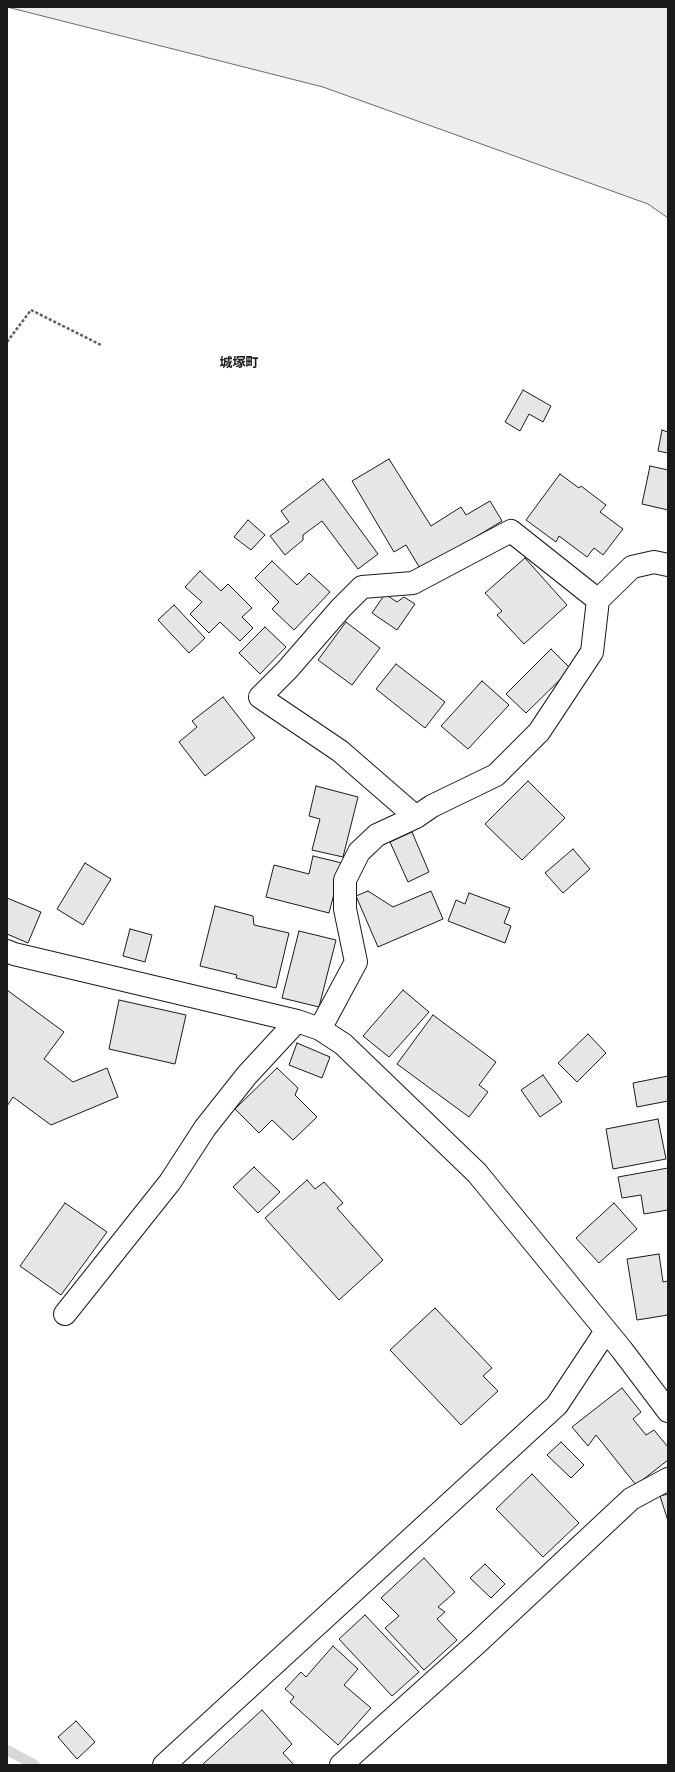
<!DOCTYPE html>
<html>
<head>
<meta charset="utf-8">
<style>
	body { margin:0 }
	#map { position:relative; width:675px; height:1772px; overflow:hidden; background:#fff; font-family:"Asap Condensed",sans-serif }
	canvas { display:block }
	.frame { position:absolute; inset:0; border:8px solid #1a1a1a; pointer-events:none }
</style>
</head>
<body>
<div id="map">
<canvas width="675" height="1772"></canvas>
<div class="frame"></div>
</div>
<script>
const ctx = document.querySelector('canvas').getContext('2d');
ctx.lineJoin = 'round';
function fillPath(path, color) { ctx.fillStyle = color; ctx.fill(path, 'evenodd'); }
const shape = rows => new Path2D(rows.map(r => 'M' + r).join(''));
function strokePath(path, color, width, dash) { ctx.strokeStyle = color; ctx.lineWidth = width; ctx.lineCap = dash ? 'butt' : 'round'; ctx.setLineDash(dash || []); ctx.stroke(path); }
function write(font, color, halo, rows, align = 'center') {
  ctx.font = font + ' "Asap Condensed","Noto Sans JP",sans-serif'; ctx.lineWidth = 3; ctx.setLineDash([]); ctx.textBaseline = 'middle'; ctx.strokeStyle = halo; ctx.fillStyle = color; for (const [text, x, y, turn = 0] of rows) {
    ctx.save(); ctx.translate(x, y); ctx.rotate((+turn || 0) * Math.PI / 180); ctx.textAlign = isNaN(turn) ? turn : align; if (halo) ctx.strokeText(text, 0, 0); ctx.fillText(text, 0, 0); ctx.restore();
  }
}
const built = shape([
	[7,7,668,7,668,218,648,204,323,87,7,7]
]);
fillPath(built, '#ededed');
strokePath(built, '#6a6a6a', 1);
strokePath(shape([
	[7,1750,35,1765]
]), '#d7d7d7', 10);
const building = shape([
	[523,390,551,406,543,422,529,414,520,431,505,422,523,390],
	[662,430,668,432,668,453,658,451,662,430],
	[389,459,431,526,461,507,466,515,490,501,502,521,421,570,406,545,394,552,352,481,389,459],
	[650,466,668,470,668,510,642,504,650,466],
	[560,474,579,488,581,486,606,505,600,512,623,529,603,555,594,548,587,557,559,536,556,542,526,520,560,474],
	[323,479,378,554,358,569,322,521,303,535,303,540,285,555,270,536,289,522,281,511,323,479],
	[248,520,265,535,251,550,234,537,248,520],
	[525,558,567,605,524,644,497,615,502,611,485,593,525,558],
	[272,561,297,585,309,573,330,592,294,630,272,609,279,602,255,578,272,561],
	[200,571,221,591,228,584,252,608,242,617,253,628,240,641,220,622,209,633,190,614,202,602,185,587,200,571],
	[385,594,397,602,404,597,415,604,397,630,372,613,385,594],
	[174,605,205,638,189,653,158,620,174,605],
	[346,622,380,648,352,685,318,660,346,622],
	[265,627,286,647,260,674,239,653,265,627],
	[551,649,571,669,526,713,506,694,551,649],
	[396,664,445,702,425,728,376,689,396,664],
	[482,681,509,705,468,749,441,726,482,681],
	[223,697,255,738,205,776,179,742,197,727,192,721,223,697],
	[528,781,565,818,522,860,485,824,528,781],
	[316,786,358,797,343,857,312,850,320,819,309,816,316,786],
	[412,832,429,872,408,882,390,842,412,832],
	[573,849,590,869,563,893,545,873,573,849],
	[313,856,342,863,329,913,266,897,274,865,309,874,313,856],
	[85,863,111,879,83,925,57,909,85,863],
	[368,891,393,907,431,891,443,919,378,947,356,896,368,891],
	[469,893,510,908,504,923,511,926,505,943,448,921,456,900,465,904,469,893],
	[7,898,41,912,28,943,7,934,7,898],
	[215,906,253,916,254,925,289,933,276,988,236,978,237,975,200,966,215,906],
	[130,929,152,935,145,962,123,956,130,929],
	[299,931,336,940,319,1007,282,998,299,931],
	[7,990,64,1032,44,1059,73,1082,107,1068,118,1097,51,1125,13,1097,7,1106,7,990],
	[403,990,429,1012,389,1057,363,1036,403,990],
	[119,1000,186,1015,175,1064,109,1049,119,1000],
	[433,1015,496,1062,479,1085,488,1092,469,1117,397,1064,433,1015],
	[588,1034,606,1053,577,1082,558,1063,588,1034],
	[297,1043,330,1057,322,1078,289,1065,297,1043],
	[277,1068,298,1088,295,1095,317,1117,293,1140,272,1120,259,1133,235,1109,277,1068],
	[543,1075,562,1102,540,1117,521,1090,543,1075],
	[668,1076,668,1101,637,1107,633,1083,668,1076],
	[658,1119,666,1159,613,1169,606,1129,658,1119],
	[254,1167,280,1192,258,1213,233,1187,254,1167],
	[668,1168,668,1210,644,1214,641,1195,622,1198,618,1177,668,1168],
	[307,1180,315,1189,324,1182,343,1203,337,1208,383,1260,339,1300,265,1218,307,1180],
	[65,1203,107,1232,61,1295,20,1266,65,1203],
	[614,1203,637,1229,599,1263,576,1238,614,1203],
	[659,1254,663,1282,668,1281,668,1315,637,1320,627,1259,659,1254],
	[435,1308,492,1368,483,1376,498,1391,461,1425,390,1350,435,1308],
	[622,1388,641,1412,633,1419,646,1435,654,1430,668,1447,668,1460,636,1485,596,1435,588,1446,572,1427,622,1388],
	[561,1442,584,1465,571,1478,547,1455,561,1442],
	[532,1474,579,1523,543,1557,496,1509,532,1474],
	[668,1494,668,1521,660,1496,668,1494],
	[424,1558,455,1592,438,1607,445,1612,437,1619,457,1640,424,1670,385,1628,399,1616,381,1598,424,1558],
	[485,1564,505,1584,491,1598,470,1578,485,1564],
	[365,1615,419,1672,392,1696,339,1639,365,1615],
	[333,1646,358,1669,344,1685,371,1708,338,1745,290,1702,294,1697,285,1689,301,1672,306,1677,333,1646],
	[262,1710,292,1744,283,1753,294,1765,202,1765,262,1710],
	[76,1721,95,1742,77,1759,58,1737,76,1721]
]);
fillPath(building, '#e6e6e6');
strokePath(building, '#1a1a1a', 1);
const street = shape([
	[416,817,340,751,260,697,287,670,341,608,362,587,413,583,511,531,598,600],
	[7,951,14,954,297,1021,320,1029,343,1044,477,1173,622,1350,668,1411],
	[320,1029,356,962,345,909,345,880,359,852,377,835,416,817,432,806,496,775,539,732,592,652,598,600,632,567,654,562,668,565],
	[65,1314,170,1182,205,1128,247,1075,297,1021],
	[164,1765,557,1405,606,1331],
	[341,1765,476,1644,631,1499,668,1479]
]);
strokePath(street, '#1a1a1a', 24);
strokePath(shape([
	[7,342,31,310,101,345]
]), '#5f5f5f', 2.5, [3, 2]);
strokePath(street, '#fff', 22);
write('bold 13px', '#1a1a1a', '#fff', [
	["城塚町",239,363]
]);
</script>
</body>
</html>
